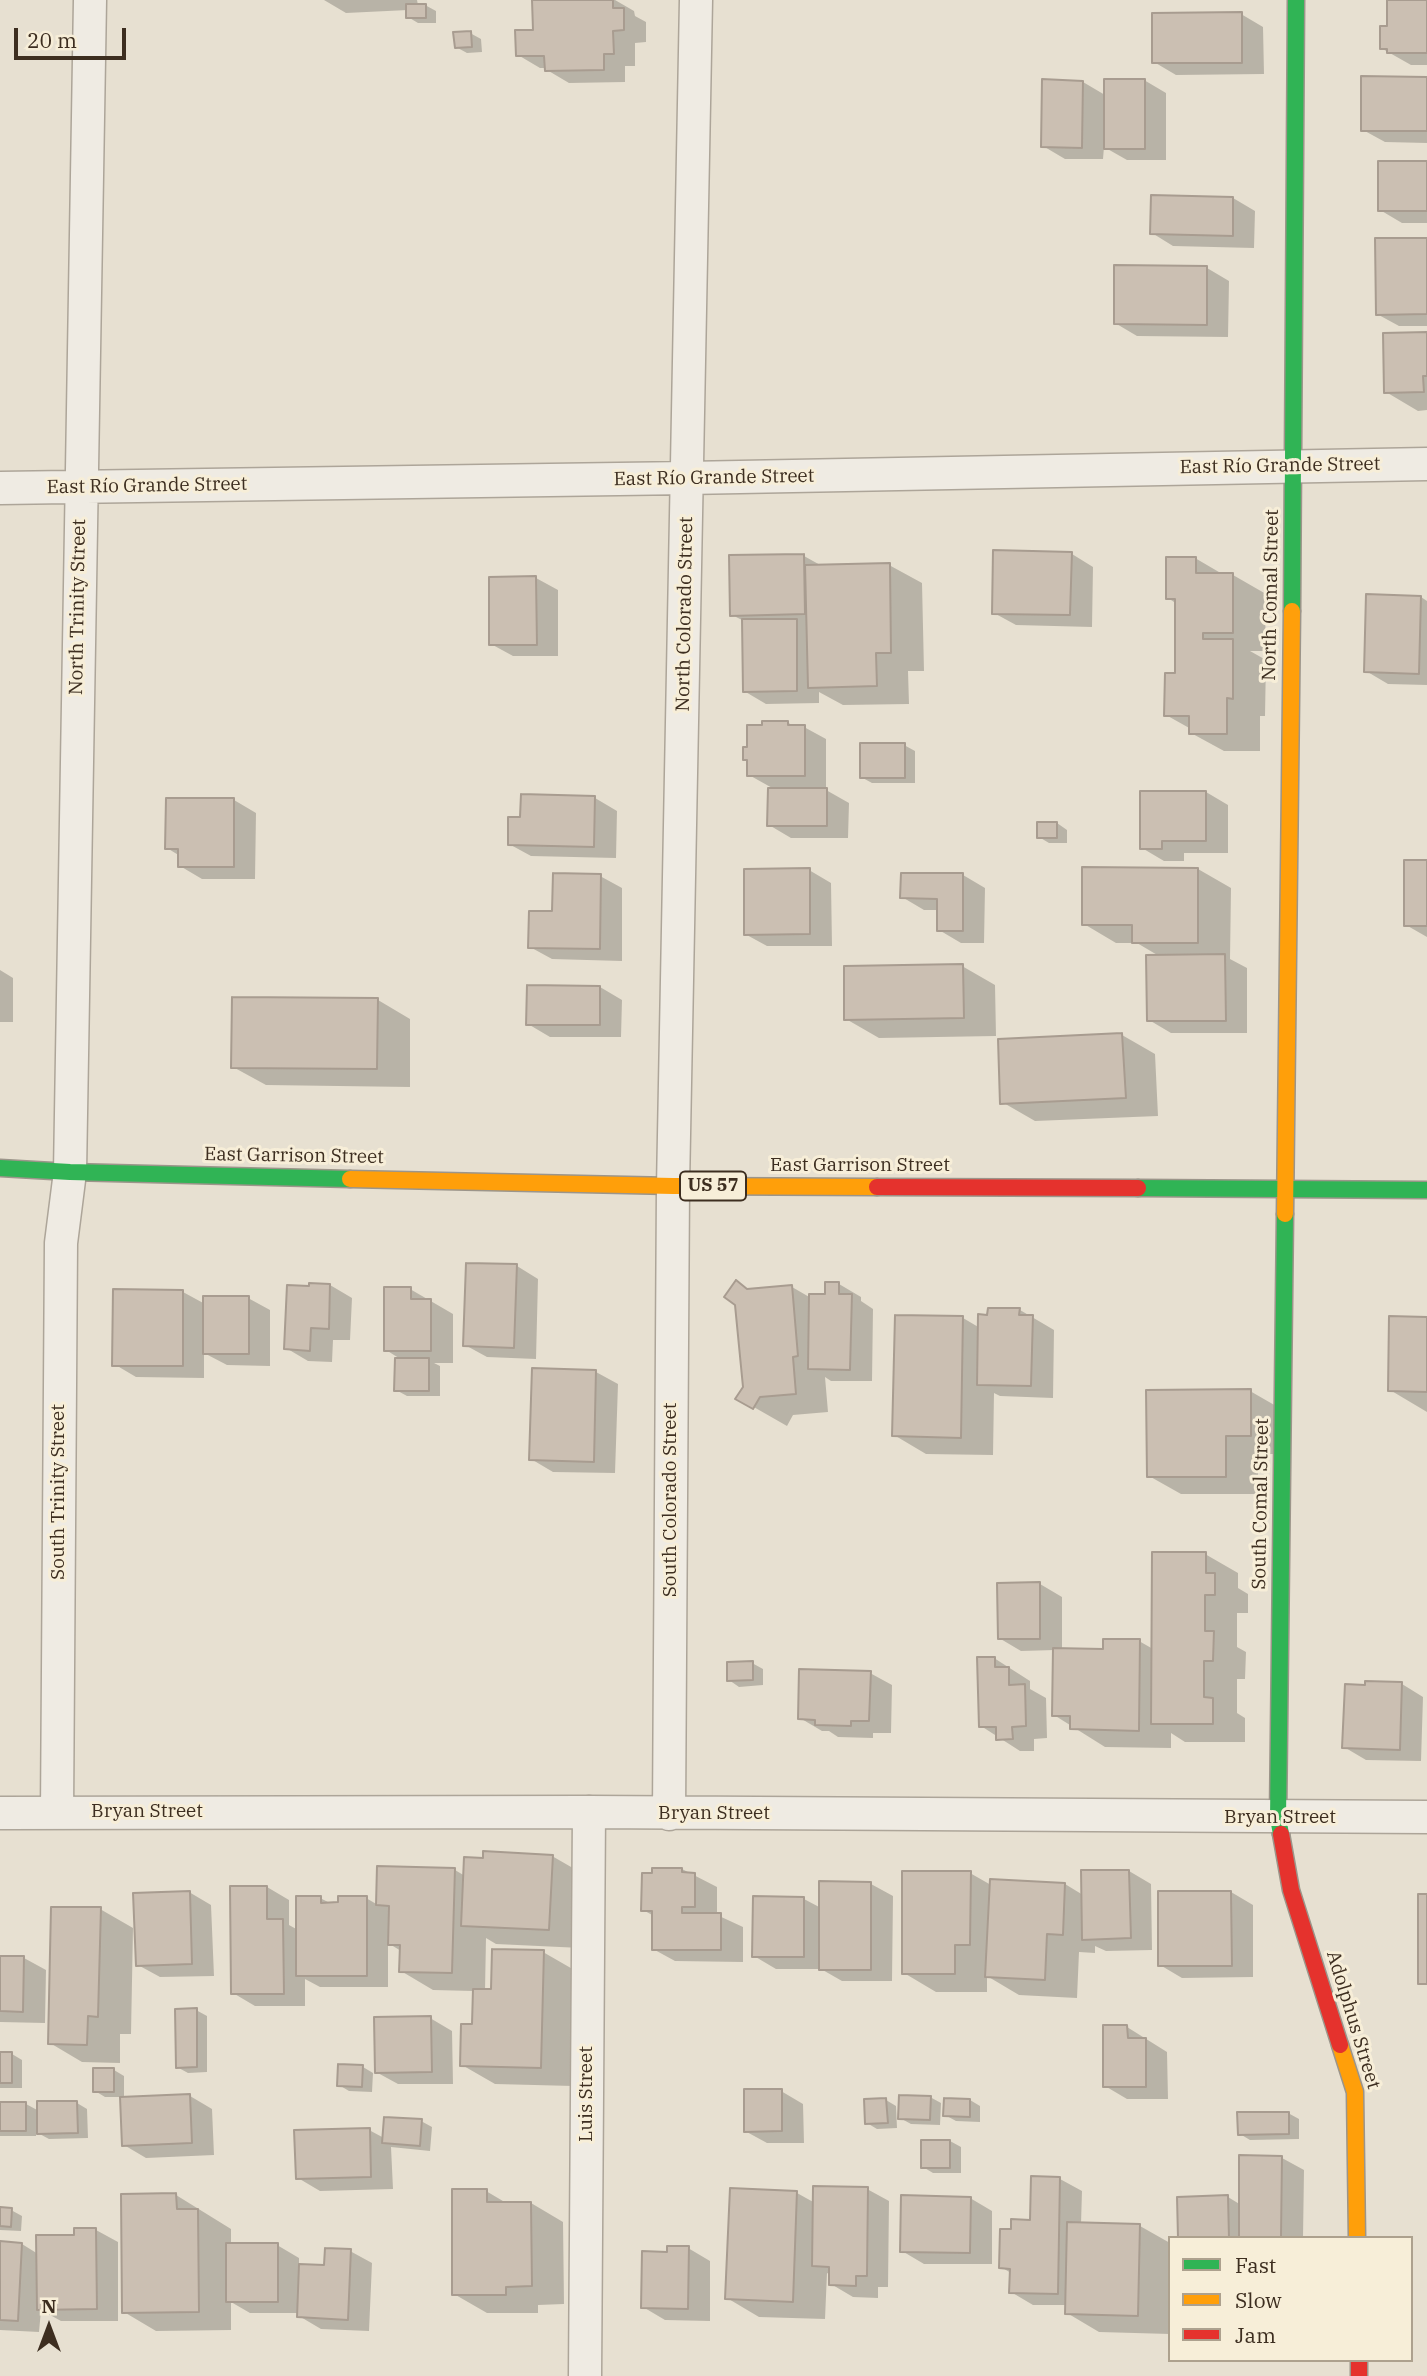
<!DOCTYPE html>
<html>
<head>
<meta charset="utf-8">
<style>
	body { margin:0 }
	#map { position:relative; width:1427px; height:2376px; overflow:hidden; background:#e7e0d1; font-family:"IBM Plex Serif",serif }
	canvas { display:block }
	.legend { position:absolute; left:1168px; top:2236px; width:245px; height:126px; box-sizing:border-box; background:#f7eed8; border:2px solid #ada18e; margin:0; padding:9px 12px; list-style:none; font-size:21px; color:#3d2e20 }
	.legend li { display:flex; align-items:center; gap:14px; height:35px }
	.legend b { width:35px; border:2px solid #ada18e }
	.north { position:absolute; left:14px; top:2292px; width:70px; height:70px; -webkit-text-stroke:5px #f7eed8; paint-order:stroke; rotate:0deg; font-size:19px; font-weight:700; line-height:28px; text-align:center; color:#3d2e20 }
	.north::after { content:''; display:block; margin:auto; width:24px; height:32px; background:#3d2e20; clip-path:polygon(50% 0,100% 100%,50% 72%,0 100%) }
	.scale { position:absolute; left:14px; top:28px; width:112px; height:32px; box-sizing:border-box; border:4px solid #3d2e20; border-top:0; padding-left:9px; font-size:21px; line-height:24px; white-space:nowrap; color:#3d2e20; -webkit-text-stroke:5px #f7eed8; paint-order:stroke }
</style>
</head>
<body>
<div id="map">
<canvas width="1427" height="2376"></canvas>
<ul class="legend">
<li><b style="height:9px;background:#30b455"></b>Fast</li>
<li><b style="height:9px;background:#ff9f0a"></b>Slow</li>
<li><b style="height:9px;background:#e5322d"></b>Jam</li>
</ul>
<div class="north">N</div>
<div class="scale">20 m</div>
</div>
<script>
const ctx = document.querySelector('canvas').getContext('2d');
ctx.lineJoin = 'round';
function fillPath(path, color) { ctx.fillStyle = color; ctx.fill(path, 'evenodd'); }
const shape = rows => new Path2D(rows.map(r => 'M' + r).join(''));
function strokePath(path, color, width, dash) { ctx.strokeStyle = color; ctx.lineWidth = width; ctx.lineCap = dash ? 'butt' : 'round'; ctx.setLineDash(dash || []); ctx.stroke(path); }
function write(font, color, halo, rows, align = 'center') {
  ctx.font = font + ' "IBM Plex Serif",serif'; ctx.lineWidth = 6; ctx.setLineDash([]); ctx.textBaseline = 'middle'; ctx.strokeStyle = halo; ctx.fillStyle = color; for (const [text, x, y, turn = 0] of rows) {
    ctx.save(); ctx.translate(x, y); ctx.rotate((+turn || 0) * Math.PI / 180); ctx.textAlign = isNaN(turn) ? turn : align; if (halo) ctx.strokeText(text, 0, 0); ctx.fillText(text, 0, 0); ctx.restore();
  }
}
fillPath(shape([
	[324,0,417,0,418,5,425,5,436,11,436,23,418,23,408,17,408,10,346,13],
	[534,0,615,0,634,11,635,16,646,22,646,42,635,43,635,66,625,66,625,82,569,83,547,70,547,68,540,68,518,55,535,32],
	[1389,0,1427,0,1427,65,1411,65,1381,48,1389,28],
	[1241,14,1263,27,1264,74,1176,75,1154,62],
	[470,33,481,39,482,52,467,53,456,47],
	[1427,79,1427,143,1385,142,1363,130],
	[1144,80,1166,93,1166,160,1127,160,1104,147,1103,159,1065,159,1043,146,1044,81,1083,82,1105,95],
	[1427,163,1427,223,1402,223,1380,210],
	[1233,198,1255,211,1254,248,1173,246,1152,233],
	[1427,239,1427,326,1399,326,1377,314],
	[1207,268,1229,281,1228,337,1137,336,1115,323],
	[1427,334,1427,410,1418,411,1386,392],
	[1072,554,1093,567,1092,627,1016,625,994,613],
	[804,556,822,566,889,565,922,583,924,671,908,671,909,704,843,705,819,692,819,703,766,704,744,691,744,621,732,615],
	[1195,558,1224,575,1233,575,1266,594,1265,651,1250,651,1266,660,1265,716,1260,716,1260,751,1224,751,1191,733,1191,729,1166,715,1177,674,1177,604,1168,598],
	[536,578,558,590,558,656,513,656,491,644],
	[1421,597,1427,601,1427,685,1388,684,1366,671],
	[787,722,795,727,804,727,826,739,826,790,849,803,848,838,791,838,769,825,774,789,749,775,749,762,744,759,749,749],
	[904,745,915,751,915,783,872,783,861,777],
	[1206,792,1228,805,1228,853,1184,853,1184,861,1164,861,1142,848],
	[595,798,617,811,616,858,531,856,509,844,522,819],
	[234,800,256,813,255,879,202,879,180,866,180,856,167,848],
	[1057,823,1067,830,1067,843,1049,843,1039,837],
	[1427,862,1427,937,1406,925],
	[1198,869,1231,888,1230,959,1247,968,1247,1033,1171,1033,1149,1020,1159,956,1137,943,1116,943,1084,924],
	[809,870,831,883,832,946,767,946,745,934],
	[963,875,985,888,984,943,961,943,939,930,939,910,924,910,902,897],
	[600,876,622,888,622,961,552,959,530,947,554,913],
	[962,966,995,985,996,1036,879,1038,846,1019],
	[0,970,13,978,13,1022,0,1022],
	[600,987,622,1000,621,1037,550,1037,528,1024],
	[378,1000,410,1019,410,1087,266,1085,233,1067],
	[1122,1035,1155,1054,1158,1116,1035,1121,1002,1102],
	[517,1266,538,1279,536,1359,487,1357,465,1345],
	[736,1283,749,1290,792,1287,811,1298,826,1295,839,1284,861,1297,861,1301,873,1309,872,1381,831,1381,825,1377,828,1412,793,1415,787,1426,738,1398,744,1388],
	[330,1285,352,1298,350,1340,333,1340,332,1362,308,1361,286,1348,310,1288],
	[410,1289,453,1314,453,1363,434,1363,440,1366,440,1396,407,1396,396,1390,402,1360,386,1350],
	[183,1292,205,1304,248,1298,270,1310,270,1366,227,1365,204,1353,204,1378,136,1377,114,1364],
	[1020,1310,1054,1330,1053,1398,1000,1396,994,1393,993,1455,926,1454,894,1435,963,1318,980,1328,989,1316],
	[1427,1319,1427,1412,1390,1390],
	[596,1372,618,1384,615,1473,553,1472,531,1459],
	[1250,1391,1283,1410,1283,1454,1258,1454,1258,1494,1181,1494,1149,1476],
	[1205,1554,1238,1573,1238,1588,1248,1594,1248,1613,1237,1613,1237,1647,1246,1652,1245,1679,1237,1679,1237,1713,1245,1718,1245,1742,1185,1742,1171,1733,1171,1748,1105,1747,1054,1715,1055,1650,1021,1651,999,1638,1040,1584,1062,1597,1062,1650,1105,1651,1139,1641,1153,1649],
	[994,1658,1030,1681,1030,1689,1046,1698,1047,1738,1034,1739,1034,1751,1020,1751,981,1726],
	[752,1663,763,1669,763,1685,739,1687,729,1680],
	[870,1673,892,1685,891,1733,873,1733,873,1738,838,1737,829,1731,822,1731,800,1718],
	[1402,1684,1423,1697,1421,1761,1366,1760,1344,1747],
	[552,1856,585,1875,581,1948,496,1944,486,1938,485,1991,493,1991,543,1952,576,1971,573,2086,495,2084,462,2065,474,2026,474,1991,433,1990,401,1971,401,1951,388,1943,388,1987,320,1987,305,1979,305,2006,255,2006,233,1993,267,1887,289,1900,289,1925,298,1930,320,1898,332,1904,366,1898,378,1905,455,1870,465,1876],
	[682,1869,717,1887,717,1915,743,1927,743,1962,675,1961,653,1949,654,1916,643,1910],
	[1129,1871,1151,1884,1152,1950,1106,1951,1095,1946,1095,1953,1079,1952,1077,1998,1019,1995,987,1976,987,1992,936,1992,904,1973,970,1873,991,1885,1065,1884,1083,1895],
	[871,1884,893,1896,892,1981,842,1981,821,1969,776,1969,754,1956,804,1899,821,1908],
	[189,1892,211,1905,214,1976,160,1977,138,1965],
	[1231,1892,1253,1905,1253,1977,1182,1978,1160,1965],
	[100,1909,133,1928,131,2034,120,2034,120,2063,82,2062,50,2043],
	[0,1957,24,1958,46,1970,45,2023,0,2022],
	[196,2010,207,2016,207,2072,188,2073,177,2067],
	[430,2018,452,2031,453,2084,398,2084,376,2072],
	[1127,2027,1167,2052,1168,2099,1127,2099,1105,2086],
	[0,2054,12,2054,22,2060,22,2088,0,2088],
	[363,2067,373,2073,372,2092,349,2091,339,2085],
	[114,2070,124,2076,124,2099,190,2096,212,2109,214,2155,146,2158,124,2145,122,2097,105,2097,95,2091],
	[781,2091,803,2104,804,2143,767,2143,745,2131],
	[930,2097,941,2103,940,2125,911,2124,900,2118],
	[886,2100,896,2106,897,2128,877,2129,867,2123],
	[970,2100,980,2106,980,2122,956,2121,945,2115],
	[77,2103,87,2109,88,2138,49,2139,36,2132,36,2136,0,2136,0,2104,26,2104,39,2111],
	[1288,2113,1299,2119,1299,2139,1250,2140,1240,2134],
	[421,2121,432,2127,430,2151,391,2147,393,2189,320,2191,298,2178,369,2130,384,2138],
	[950,2141,961,2147,961,2173,933,2173,923,2167,923,2142],
	[1282,2158,1304,2170,1303,2238,1180,2238,1228,2197,1241,2205],
	[1033,2178,1060,2179,1082,2191,1081,2224,1140,2226,1170,2243,1170,2334,1099,2332,1067,2313,1067,2305,1033,2305,1011,2292,1011,2273,1001,2267,1032,2222],
	[867,2189,889,2201,888,2287,878,2287,878,2298,853,2297,831,2284,831,2275,827,2273,825,2319,759,2317,727,2298,797,2193,815,2203],
	[486,2191,508,2204,531,2203,563,2222,564,2304,538,2305,538,2313,487,2313,454,2294],
	[176,2195,231,2229,231,2245,277,2245,299,2258,299,2266,326,2267,350,2251,372,2263,369,2331,321,2329,299,2316,299,2313,250,2313,231,2302,231,2330,156,2331,124,2312],
	[970,2198,992,2211,992,2264,924,2264,902,2251],
	[0,2209,11,2210,22,2216,21,2231,0,2230],
	[96,2230,118,2242,118,2321,61,2321,41,2310,39,2332,0,2330,0,2243,22,2244,38,2254,75,2236],
	[688,2248,710,2261,710,2321,665,2320,643,2307,669,2254]
]), '#0003');
const building = shape([
	[532,0,613,0,613,8,624,8,624,30,613,31,614,54,604,54,604,70,545,71,544,56,516,56,515,30,533,30,532,0],
	[1387,0,1427,0,1427,53,1387,53,1387,49,1380,49,1380,26,1387,26,1387,0],
	[406,4,426,4,426,18,406,18,406,4],
	[1242,12,1242,63,1152,63,1152,13,1242,12],
	[471,31,472,47,455,48,453,32,471,31],
	[1361,76,1427,77,1427,131,1361,131,1361,76],
	[1042,79,1083,81,1082,148,1041,147,1042,79],
	[1104,79,1145,79,1145,149,1104,149,1104,79],
	[1378,161,1427,161,1427,211,1378,211,1378,161],
	[1151,195,1233,197,1233,236,1150,234,1151,195],
	[1375,238,1427,238,1427,314,1376,315,1375,238],
	[1114,265,1207,266,1207,325,1114,324,1114,265],
	[1427,332,1427,376,1423,376,1424,392,1384,393,1383,333,1427,332],
	[993,550,1072,552,1070,615,992,614,993,550],
	[804,554,805,614,730,616,729,555,804,554],
	[1166,557,1196,557,1196,573,1233,573,1233,633,1203,633,1203,639,1233,639,1233,699,1227,698,1227,734,1189,734,1189,716,1164,716,1165,673,1175,673,1175,599,1166,599,1166,557],
	[890,563,891,653,876,653,877,686,808,688,805,565,890,563],
	[536,576,537,645,489,645,489,577,536,576],
	[1366,594,1421,596,1419,674,1364,672,1366,594],
	[742,619,797,619,797,691,743,692,742,619],
	[762,721,788,721,788,725,805,725,805,776,747,776,747,760,743,760,743,747,747,747,747,725,762,725,762,721],
	[860,743,905,743,905,778,860,778,860,743],
	[768,788,827,788,827,826,767,826,768,788],
	[1140,791,1206,791,1206,841,1162,841,1162,849,1140,849,1140,791],
	[521,794,595,796,594,847,508,845,508,817,520,817,521,794],
	[166,798,234,798,234,867,178,867,178,849,165,849,166,798],
	[1037,822,1057,822,1057,838,1037,838,1037,822],
	[1404,860,1427,860,1427,926,1404,926,1404,860],
	[1082,867,1198,868,1198,943,1132,943,1132,925,1082,925,1082,867],
	[810,868,810,934,744,935,744,869,810,868],
	[553,873,601,874,600,949,528,948,529,911,552,911,553,873],
	[901,873,963,873,963,931,937,931,937,899,900,898,901,873],
	[1225,954,1226,1021,1147,1021,1146,955,1225,954],
	[963,964,964,1018,844,1020,844,966,963,964],
	[527,985,600,986,600,1025,526,1025,527,985],
	[232,997,378,998,377,1069,231,1068,232,997],
	[1122,1033,1126,1098,1000,1104,998,1039,1122,1033],
	[466,1263,517,1264,514,1348,463,1346,466,1263],
	[736,1280,747,1289,792,1285,798,1356,793,1357,796,1394,760,1397,753,1409,735,1399,743,1387,735,1305,724,1297,736,1280],
	[825,1282,839,1282,839,1294,852,1294,850,1370,808,1369,809,1294,825,1294,825,1282],
	[309,1283,330,1284,329,1329,311,1328,310,1351,284,1349,287,1285,309,1286,309,1283],
	[384,1287,411,1287,411,1299,431,1299,431,1351,384,1351,384,1287],
	[113,1289,183,1290,183,1366,112,1366,113,1289],
	[203,1296,249,1296,249,1354,203,1354,203,1296],
	[988,1308,1020,1308,1019,1315,1033,1315,1031,1386,977,1385,978,1314,987,1315,988,1308],
	[895,1315,963,1316,961,1438,892,1436,895,1315],
	[1389,1316,1427,1317,1427,1392,1388,1391,1389,1316],
	[395,1358,429,1358,429,1391,394,1391,395,1358],
	[532,1368,596,1370,594,1462,529,1460,532,1368],
	[1251,1389,1251,1436,1226,1436,1226,1477,1147,1477,1146,1390,1251,1389],
	[1152,1552,1206,1552,1206,1573,1215,1573,1215,1595,1205,1595,1205,1631,1214,1631,1213,1661,1204,1661,1204,1697,1213,1698,1213,1724,1151,1724,1152,1552],
	[1040,1582,1040,1639,998,1639,997,1583,1040,1582],
	[1103,1639,1140,1639,1139,1731,1070,1729,1070,1716,1052,1716,1053,1648,1103,1649,1103,1639],
	[977,1657,995,1657,995,1667,1009,1667,1009,1685,1025,1684,1026,1726,1012,1727,1013,1739,996,1740,996,1727,979,1727,977,1657],
	[753,1661,753,1680,727,1681,727,1662,753,1661],
	[799,1669,871,1671,869,1721,851,1721,851,1726,815,1725,815,1720,798,1719,799,1669],
	[1365,1681,1402,1682,1400,1750,1342,1748,1345,1684,1365,1685,1365,1681],
	[483,1851,553,1855,549,1930,461,1926,464,1857,483,1858,483,1851],
	[377,1866,455,1868,452,1973,399,1972,400,1945,388,1945,389,1906,376,1905,377,1866],
	[652,1868,682,1868,682,1872,695,1873,695,1907,682,1907,682,1913,721,1913,721,1950,652,1950,652,1911,641,1911,642,1873,652,1873,652,1868],
	[1081,1870,1129,1870,1131,1938,1082,1940,1081,1870],
	[902,1871,971,1871,970,1945,955,1945,955,1974,902,1974,902,1871],
	[990,1879,1065,1883,1063,1935,1047,1934,1045,1980,985,1977,990,1879],
	[819,1881,871,1882,871,1970,819,1970,819,1881],
	[230,1886,267,1886,267,1919,283,1919,284,1994,231,1994,230,1886],
	[190,1891,192,1964,136,1966,133,1893,190,1891],
	[1158,1891,1231,1891,1232,1966,1158,1966,1158,1891],
	[1418,1894,1427,1894,1427,1984,1418,1984,1418,1894],
	[296,1896,321,1896,321,1903,338,1902,338,1896,367,1896,367,1976,296,1976,296,1896],
	[753,1896,804,1897,804,1957,752,1957,753,1896],
	[51,1907,101,1907,98,2017,88,2016,87,2045,48,2044,51,1907],
	[492,1949,544,1950,541,2068,460,2066,461,2024,472,2024,473,1989,491,1989,492,1949],
	[0,1956,24,1956,23,2012,0,2011,0,1956],
	[197,2008,197,2067,176,2068,175,2009,197,2008],
	[431,2016,432,2072,375,2073,374,2017,431,2016],
	[1103,2025,1127,2025,1128,2038,1146,2038,1146,2087,1103,2087,1103,2025],
	[0,2052,12,2052,12,2083,0,2083,0,2052],
	[338,2064,363,2065,362,2087,337,2086,338,2064],
	[93,2068,114,2068,114,2092,93,2092,93,2068],
	[744,2089,782,2089,782,2131,744,2132,744,2089],
	[190,2094,192,2143,122,2146,120,2097,190,2094],
	[899,2095,931,2096,930,2120,898,2119,899,2095],
	[886,2098,888,2123,865,2124,864,2099,886,2098],
	[944,2098,970,2099,970,2117,943,2116,944,2098],
	[37,2101,77,2101,78,2133,37,2134,37,2101],
	[0,2102,26,2102,26,2131,0,2131,0,2102],
	[1237,2112,1289,2112,1289,2134,1238,2135,1237,2112],
	[384,2117,422,2119,420,2146,382,2143,384,2117],
	[370,2128,371,2177,296,2179,294,2130,370,2128],
	[921,2140,950,2140,950,2168,921,2168,921,2140],
	[1239,2155,1282,2156,1281,2238,1239,2238,1239,2155],
	[1031,2176,1060,2177,1058,2294,1009,2293,1010,2269,999,2268,1000,2229,1011,2229,1011,2219,1030,2220,1031,2176],
	[813,2186,868,2187,867,2276,856,2276,856,2286,829,2285,829,2267,812,2266,813,2186],
	[730,2188,797,2191,793,2302,725,2299,730,2188],
	[452,2189,487,2189,487,2202,531,2202,532,2286,506,2287,506,2295,452,2295,452,2189],
	[176,2193,177,2209,198,2209,199,2312,122,2313,121,2194,176,2193],
	[901,2195,971,2197,970,2253,900,2252,901,2195],
	[1228,2195,1229,2238,1178,2238,1177,2197,1228,2195],
	[0,2207,12,2208,11,2227,0,2226,0,2207],
	[1067,2222,1140,2224,1138,2316,1065,2314,1067,2222],
	[74,2228,96,2228,97,2309,37,2310,36,2235,74,2235,74,2228],
	[0,2241,22,2243,18,2321,0,2320,0,2241],
	[226,2243,278,2243,278,2302,226,2302,226,2243],
	[667,2246,689,2246,688,2309,641,2308,642,2251,667,2252,667,2246],
	[325,2248,351,2249,348,2320,297,2317,299,2264,324,2265,325,2248]
]);
fillPath(building, '#cbbfb2');
strokePath(building, '#a89c90', 2);
const street = shape([
	[0,488,687,478,1427,464],
	[57,1812,61,1243,70,1172,90,0],
	[0,1813,589,1812,1427,1817],
	[669,1814,673,1186,696,0],
	[585,2376,589,1812]
]);
const fast = shape([
	[1292,611,1296,0],
	[0,1168,70,1172,350,1179],
	[1138,1188,1427,1190],
	[1281,1834,1278,1818,1285,1214]
]);
const slow = shape([
	[350,1179,673,1186,877,1187],
	[1285,1214,1292,611],
	[1340,2045,1355,2092,1357,2238]
]);
const jam = shape([
	[877,1187,1138,1188],
	[1281,1834,1291,1890,1340,2045],
	[1359,2360,1359,2376]
]);
strokePath(street, '#ada599', 35);
strokePath(fast, '#9c958a', 19);
strokePath(slow, '#9c958a', 19);
strokePath(jam, '#9c958a', 19);
strokePath(street, '#efebe3', 32);
strokePath(fast, '#30b455', 16);
strokePath(slow, '#ff9f0a', 16);
strokePath(jam, '#e5322d', 16);
for (const [x, y, w] of [
	[713,1186,66]
]) { const box = new Path2D(); box.roundRect(x - w / 2, y - 14.5, w, 29, 5); ctx.fillStyle = '#f7eed8'; ctx.fill(box); strokePath(box, '#3d2e20', 2); }
write('bold 18px', '#3d2e20', null, [
	["US 57",713,1186]
]);
write('19px', '#3d2e20', '#f7eed8', [
	["East Río Grande Street",1280,466,-1],
	["East Río Grande Street",714,478,-1],
	["East Río Grande Street",147,486,-1],
	["North Comal Street",1271,595,-89],
	["North Trinity Street",78,607,-89],
	["North Colorado Street",685,614,-89],
	["East Garrison Street",294,1156,1],
	["East Garrison Street",860,1166],
	["South Trinity Street",59,1492,-90],
	["South Colorado Street",671,1500,-90],
	["South Comal Street",1261,1504,-89],
	["Bryan Street",147,1812],
	["Bryan Street",714,1814],
	["Bryan Street",1280,1818],
	["Adolphus Street",1353,2020,73],
	["Luis Street",587,2094,-90]
]);
</script>
</body>
</html>
